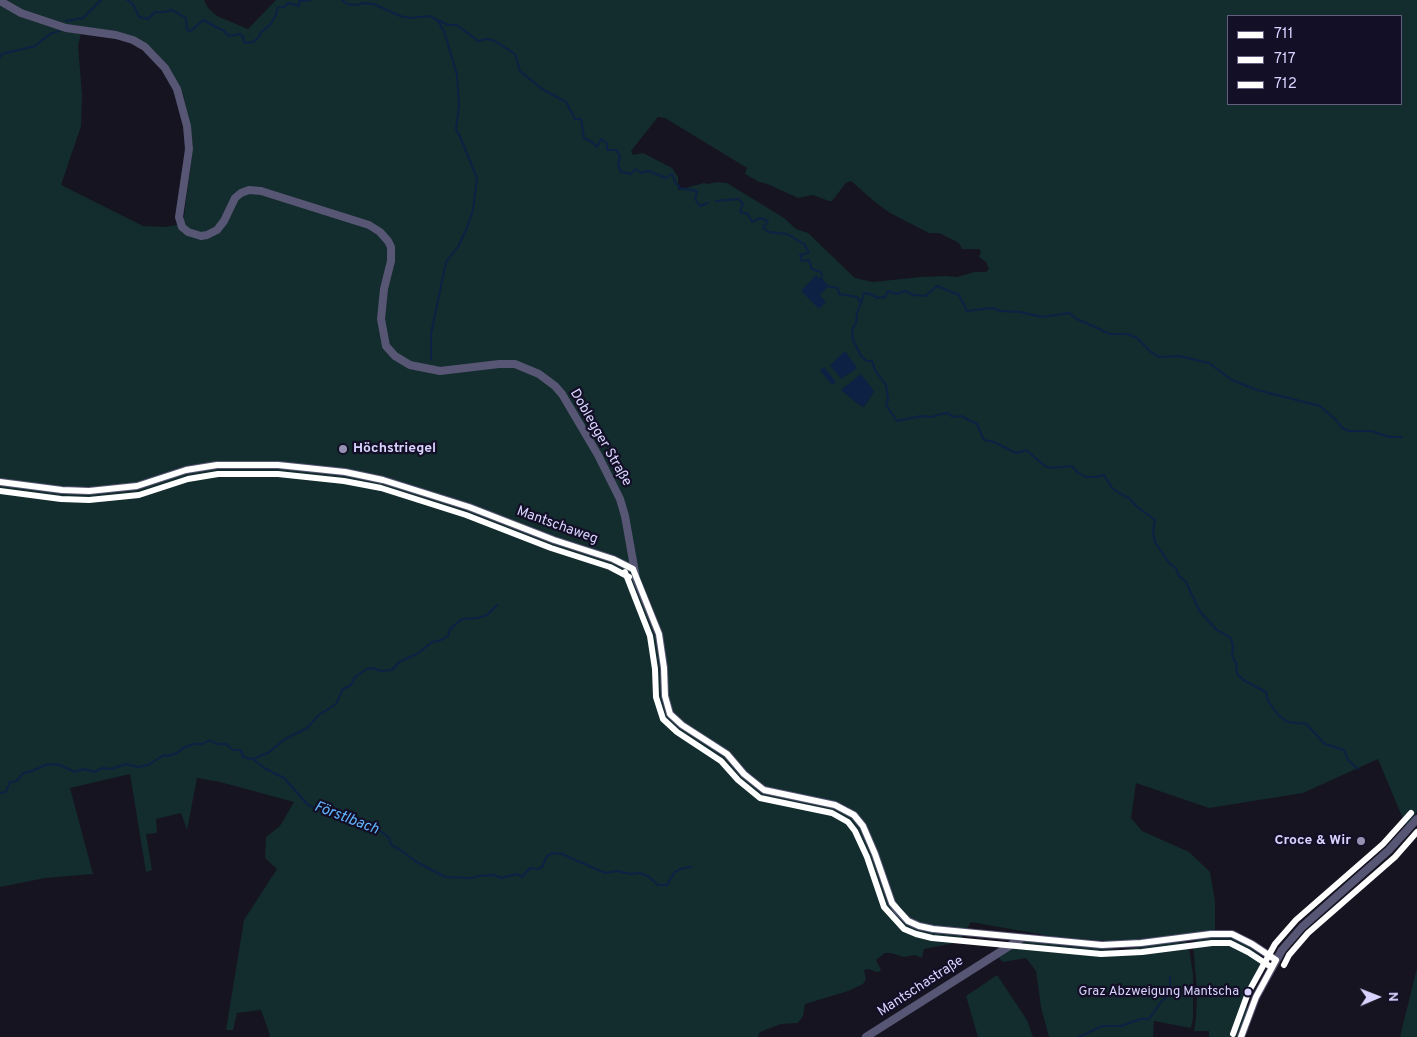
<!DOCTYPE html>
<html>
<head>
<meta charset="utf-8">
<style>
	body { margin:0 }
	#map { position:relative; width:1417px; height:1037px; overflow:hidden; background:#161421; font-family:Overpass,sans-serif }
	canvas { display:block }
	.legend { position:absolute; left:1227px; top:15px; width:175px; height:90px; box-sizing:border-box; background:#130f26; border:1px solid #625e7d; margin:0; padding:6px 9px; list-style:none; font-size:15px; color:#d9d4ff }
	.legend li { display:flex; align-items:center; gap:10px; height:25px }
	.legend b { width:25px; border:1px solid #625e7d }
	.north { position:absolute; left:1352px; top:972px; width:50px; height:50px; -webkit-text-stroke:4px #130f26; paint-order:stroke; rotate:89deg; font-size:14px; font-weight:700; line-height:20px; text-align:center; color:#d9d4ff }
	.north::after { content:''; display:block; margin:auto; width:18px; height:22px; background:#d9d4ff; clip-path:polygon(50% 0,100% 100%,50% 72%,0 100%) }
</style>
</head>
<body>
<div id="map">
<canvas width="1417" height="1037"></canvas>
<ul class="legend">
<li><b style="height:6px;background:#fff"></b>711</li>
<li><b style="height:6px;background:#fff"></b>717</li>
<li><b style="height:6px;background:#fff"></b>712</li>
</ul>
<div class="north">N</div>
</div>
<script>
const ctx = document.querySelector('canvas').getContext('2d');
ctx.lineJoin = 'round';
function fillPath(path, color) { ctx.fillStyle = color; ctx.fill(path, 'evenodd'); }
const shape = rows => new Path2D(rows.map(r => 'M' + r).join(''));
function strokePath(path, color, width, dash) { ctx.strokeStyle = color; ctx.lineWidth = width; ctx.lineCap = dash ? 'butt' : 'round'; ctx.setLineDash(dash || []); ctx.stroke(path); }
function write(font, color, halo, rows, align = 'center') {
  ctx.font = font + ' Overpass,sans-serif'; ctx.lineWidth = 4.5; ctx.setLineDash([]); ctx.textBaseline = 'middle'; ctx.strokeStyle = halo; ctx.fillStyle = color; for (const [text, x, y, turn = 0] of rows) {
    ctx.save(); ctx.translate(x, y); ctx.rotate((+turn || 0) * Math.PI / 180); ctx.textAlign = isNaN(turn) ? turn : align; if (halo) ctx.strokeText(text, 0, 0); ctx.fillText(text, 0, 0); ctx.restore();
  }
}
fillPath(shape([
	[0,0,204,0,208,8,217,16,248,29,276,0,1417,0,1417,812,1406,826,1378,759,1303,793,1209,808,1136,783,1131,818,1142,831,1189,852,1210,872,1215,901,1215,930,1121,942,1056,937,971,922,959,942,924,949,922,958,915,955,904,957,891,953,885,953,876,960,881,970,879,972,876,972,869,969,864,970,866,979,863,984,848,991,805,1004,803,1016,798,1023,781,1024,760,1032,758,1037,269,1037,270,1035,261,1010,237,1013,233,1030,226,1030,244,920,277,869,265,858,266,837,280,826,294,802,220,782,197,778,187,830,181,813,156,819,157,833,146,834,152,870,146,872,130,774,70,788,93,874,45,878,0,887],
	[1228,16,1401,16,1401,104,1228,104],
	[69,31,138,40,155,51,172,72,183,95,190,126,193,148,183,224,164,227,143,226,61,185,81,126,82,95,78,45,81,34],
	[658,117,665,118,747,168,745,174,759,182,765,183,798,198,813,195,829,201,832,201,846,183,851,181,875,202,890,213,929,233,939,233,959,243,962,249,979,249,981,251,979,257,986,262,989,269,986,272,974,272,957,277,945,276,920,277,873,282,855,278,808,233,796,229,784,218,727,183,717,182,707,184,704,183,678,190,678,177,672,168,643,153,633,155,631,151],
	[816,275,828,286,819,295],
	[842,390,874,391,864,407,858,404],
	[1226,937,1236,939,1247,945,1261,956,1265,963,1265,968,1256,980,1247,999,1247,1011,1237,1037,1209,1037,1209,1031,1194,1031,1196,1018,1197,990,1193,944,1196,940,1204,938],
	[1031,939,1068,946,1122,950,1166,943,1188,942,1193,974,1193,1018,1191,1028,1154,1021,1153,1037,1049,1037,1041,1007,1036,971,1026,958,1003,962,999,958,1004,951],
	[1417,968,1417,1037,1400,1037],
	[997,975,1027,1020,1033,1037,978,1037,966,996]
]), '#132c2d');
fillPath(shape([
	[816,275,828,286,820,295,826,302,819,309,801,291],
	[845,351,857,368,841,379,830,365],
	[824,367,836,382,832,385,820,370],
	[861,374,874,391,864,407,858,404,841,390]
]), '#0d2144');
strokePath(shape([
	[127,0,133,4,139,17,148,19,155,12,164,12,172,10,186,18,187,30,191,31,203,20,220,29,223,30,229,36,240,34,243,37,245,43,253,42,259,37,261,32,270,25,276,15,277,8,284,7,288,3,299,6,300,0],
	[342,0,347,4,356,5,364,3,374,4,400,16,410,18,429,16,448,25,457,25,478,41,487,39,495,41,515,54,520,71,542,89,566,102,575,119,581,119,584,138,592,142,597,147,601,139,607,143,607,150,617,150,620,157,618,165,621,172,631,174,635,169,641,173,649,171,666,178,672,174,675,182,680,188,697,191,695,199,700,206,708,203],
	[301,1,311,0],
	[66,21,83,18,101,0],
	[0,57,2,54,35,46,50,34,59,31],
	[716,201,738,199,743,203,740,212,748,214,752,222,760,218,768,221,763,228,769,232,787,234,804,244,809,253,800,255,802,261,809,260,812,269,821,272,822,280,827,286,838,288,839,294,857,297,861,303,857,313,856,323,852,330,853,340,861,356,867,361,872,361,875,370,886,385,888,399,886,405,897,421,921,416,932,417,941,414,948,413,953,417,961,416,977,424,984,440,994,442,1016,453,1026,450,1045,466,1052,468,1072,466,1077,472,1086,477,1096,477,1104,475,1112,488,1119,493,1129,498,1136,506,1155,520,1153,531,1155,542,1169,563,1176,568,1179,576,1186,582,1200,612,1217,630,1231,638,1233,647,1232,656,1236,663,1237,674,1245,681,1266,692,1268,701,1279,716,1288,722,1306,724,1325,744,1344,750,1348,760,1358,769],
	[861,303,864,293,870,294,878,298,885,297,888,291,897,294,905,291,914,295,925,296,937,286,959,295,967,311,993,308,1001,311,1020,312,1042,317,1069,313,1077,319,1110,334,1128,334,1137,338,1151,352,1159,357,1179,356,1209,363,1232,380,1257,390,1320,406,1337,421,1342,428,1349,431,1371,431,1390,437,1402,437],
	[431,359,431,334,446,262,458,247,467,228,473,210,477,178,461,139,456,129,459,105,457,75,444,31,438,21],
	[253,759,268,753,285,739,307,728,319,715,336,704,343,689,351,685,355,677,367,669,373,668,381,671,392,670,399,662,417,654,432,642,441,640,448,636,450,629,462,619,478,618,487,615,497,605],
	[0,793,6,792,10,782,17,781,23,773,32,771,48,764,60,765,75,772,83,769,94,772,103,768,112,769,125,764,138,767,148,765,164,755,168,756,177,753,183,748,194,744,203,744,210,740,216,744,226,744,233,750,241,750,243,757,253,759,264,768,284,778,308,805,361,827,375,828,382,832,389,838,391,845,399,849,415,861,445,877,472,878,479,876,494,875,501,878,517,874,522,877,530,868,538,869,542,867,547,856,553,853,562,854,605,873,617,871,630,874,640,873,649,877,658,885,667,885,674,873,680,869,691,867],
	[1079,1037,1102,1026,1121,1026,1140,1019,1149,1019,1161,1002,1170,994,1170,977]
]), '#0d2144', 2);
strokePath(shape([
	[0,1,21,13,66,28,116,35,133,40,145,47,165,68,177,89,187,126,189,149,187,163,179,217,182,227,188,232,201,236,207,235,217,230,224,221,235,198,241,193,249,190,261,191,369,225,380,232,388,241,391,247,391,261,384,289,381,319,386,346,395,356,410,365,440,371,499,364,515,364,539,374,555,386,562,394,598,455,620,499,625,516,636,578,659,634,664,668,665,696,670,714,682,725,727,754,744,774,764,790,835,805,854,815,863,826,875,854,892,903,897,910,908,921,919,926,933,929,1102,945,1141,943,1211,934,1232,934,1252,944,1276,960],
	[0,482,62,490,89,491,137,486,186,470,217,465,278,465,345,472,383,480,469,507,554,540,613,559,633,569],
	[866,1037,1022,938],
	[1241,1037,1256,997,1282,950,1302,927,1389,850,1417,819]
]), '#575674', 8);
strokePath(shape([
	[0,482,62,490,89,491,137,486,186,470,217,465,278,465,345,472,383,480,469,507,554,540,613,559,633,569],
	[633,569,659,634,664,668,665,696,670,714,682,725,727,754,744,774,764,790,835,805,854,815,863,826,875,854,892,903,908,921,919,926,933,929,1102,945,1141,943,1211,934,1232,934,1252,944,1276,960],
	[1241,1037,1256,997,1276,960]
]), '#fff', 6);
strokePath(shape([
	[0,491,61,499,89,500,139,495,188,479,218,474,278,474,344,481,381,488,466,515,551,548,610,567,629,577],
	[625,572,650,636,655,669,656,697,663,719,677,732,721,761,738,780,760,798,832,813,848,822,855,831,867,857,884,907,904,929,916,934,932,938,1101,954,1142,952,1212,943,1230,943,1248,952,1271,967],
	[1284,965,1289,955,1308,933,1395,857,1417,832]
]), '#fff', 6);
strokePath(shape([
	[1233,1034,1248,993,1275,944,1296,920,1383,844,1411,813]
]), '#fff', 6);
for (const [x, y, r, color] of [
	[343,449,5,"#9591b1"],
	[1361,841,5,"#9591b1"],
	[1248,992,4.5,"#d9d4ff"]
]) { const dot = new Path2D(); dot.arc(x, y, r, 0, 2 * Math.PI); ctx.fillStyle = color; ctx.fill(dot); strokePath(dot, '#130f26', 2); }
write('13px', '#d9d4ff', '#130f26', [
	["Graz Abzweigung Mantscha",1239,992]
], 'right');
write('14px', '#d9d4ff', '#130f26', [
	["Doblegger Straße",600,438,60],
	["Mantschaweg",557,526,20],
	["Mantschastraße",921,987,-33]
]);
write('bold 14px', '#d9d4ff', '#130f26', [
	["Höchstriegel",353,449],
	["Croce & Wir",1351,841,"right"]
], 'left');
write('italic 15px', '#62b6ff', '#130f26', [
	["Förstlbach",346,819,21]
]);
</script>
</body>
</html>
